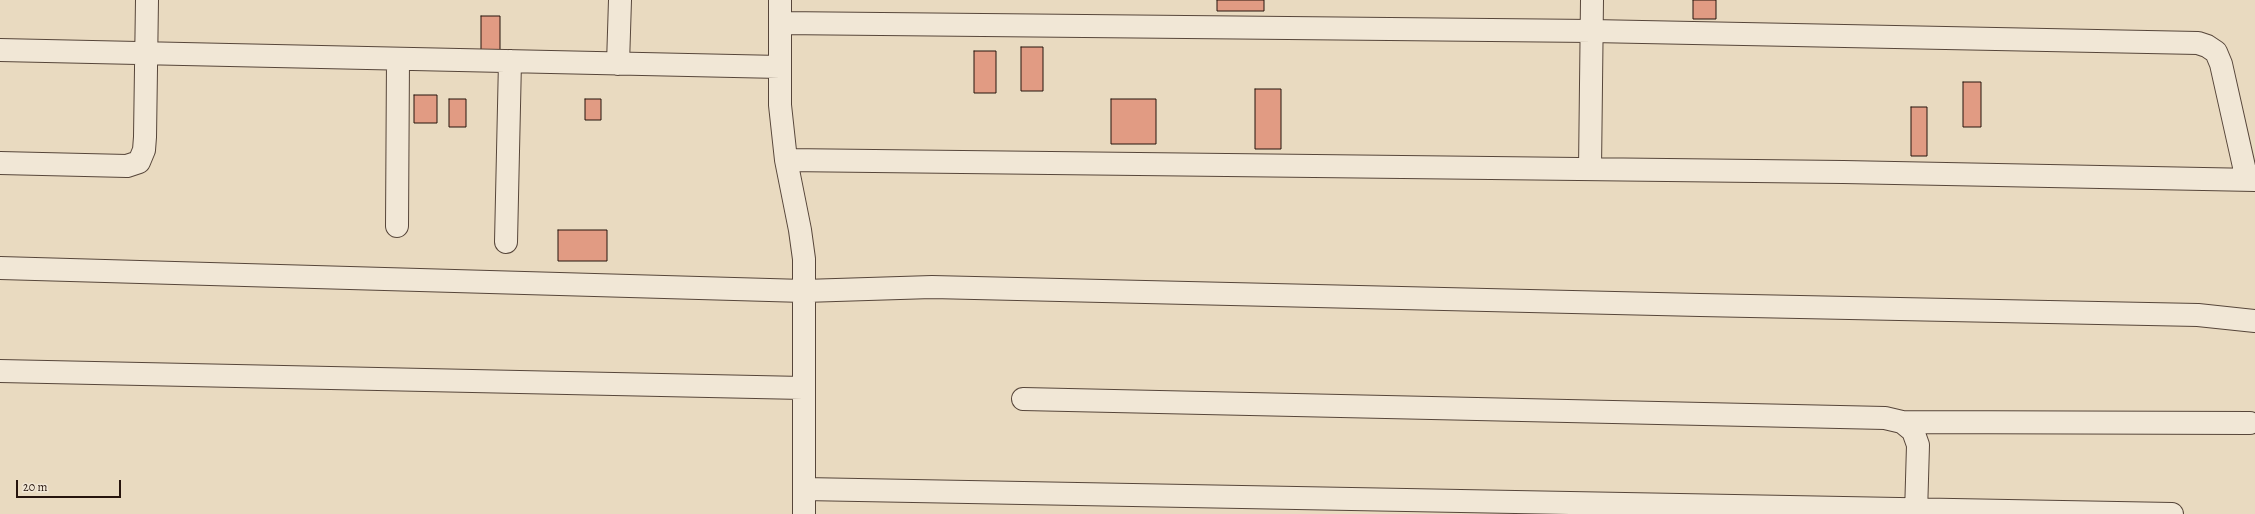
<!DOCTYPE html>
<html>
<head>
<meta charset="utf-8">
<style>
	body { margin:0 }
	#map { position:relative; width:2255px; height:514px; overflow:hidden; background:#e9dac0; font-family:Alegreya,serif }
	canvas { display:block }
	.scale { position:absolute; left:16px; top:480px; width:105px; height:18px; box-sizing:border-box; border:2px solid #26140d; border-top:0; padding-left:5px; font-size:12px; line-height:14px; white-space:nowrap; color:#26140d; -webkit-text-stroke:3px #f1e7d6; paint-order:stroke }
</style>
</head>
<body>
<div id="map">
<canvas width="2255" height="514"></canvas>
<div class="scale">20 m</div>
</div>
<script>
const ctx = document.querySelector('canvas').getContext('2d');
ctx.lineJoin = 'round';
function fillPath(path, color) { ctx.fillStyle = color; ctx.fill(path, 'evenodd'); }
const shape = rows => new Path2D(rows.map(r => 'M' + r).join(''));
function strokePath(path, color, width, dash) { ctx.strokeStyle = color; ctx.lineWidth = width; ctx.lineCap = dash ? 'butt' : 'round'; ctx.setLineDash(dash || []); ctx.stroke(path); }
const building = shape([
	[1217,0,1264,0,1264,11,1217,11,1217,0],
	[1693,0,1716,0,1716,19,1693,19,1693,0],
	[481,16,500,16,500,52,481,52,481,16],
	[1021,47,1043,47,1043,91,1021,91,1021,47],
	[974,51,996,51,996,93,974,93,974,51],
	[1963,82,1981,82,1981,127,1963,127,1963,82],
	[1255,89,1281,89,1281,149,1255,149,1255,89],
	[414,95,437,95,437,123,414,123,414,95],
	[449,99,466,99,466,127,449,127,449,99],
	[585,99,601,99,601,120,585,120,585,99],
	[1111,99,1156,99,1156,144,1111,144,1111,99],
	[1911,107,1927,107,1927,156,1911,156,1911,107],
	[558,230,607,230,607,261,558,261,558,230]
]);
fillPath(building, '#e19b83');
strokePath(building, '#26140d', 1);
const minor = shape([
	[780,0,780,105,786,160,800,230,804,259,804,514],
	[780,23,1592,31,2198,43,2207,46,2216,52,2221,64,2247,180],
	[0,50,780,67],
	[618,64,620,0],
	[786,160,1843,172,2255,180],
	[0,163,127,166,139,162,144,150,145,137,147,0],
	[1590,169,1592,0],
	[397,226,398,59],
	[506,242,510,61],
	[0,268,804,291,932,287,1700,305,2198,315,2255,321],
	[0,371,803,388],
	[1023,399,1885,418,1902,422,1913,431,1918,445,1916,514],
	[1902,422,2250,423],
	[804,489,2172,514]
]);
strokePath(minor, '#57463a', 24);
strokePath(minor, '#f1e7d6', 22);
</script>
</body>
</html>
